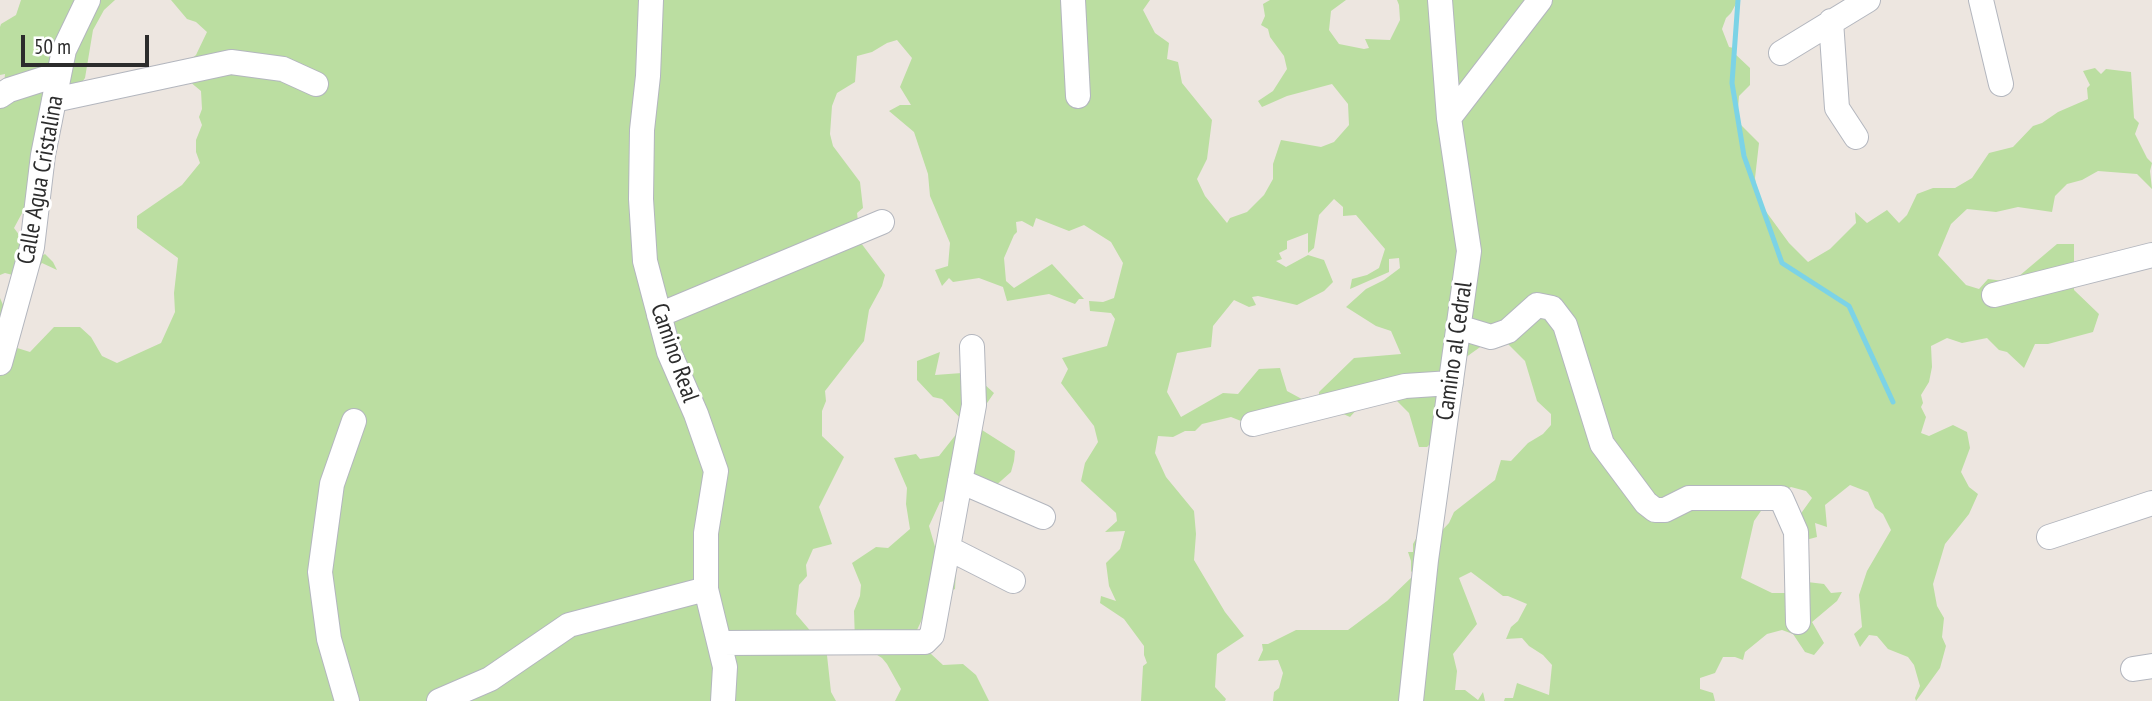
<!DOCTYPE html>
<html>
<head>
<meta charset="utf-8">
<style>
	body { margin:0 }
	#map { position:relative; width:2152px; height:701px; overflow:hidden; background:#ede6e0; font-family:"PT Sans Narrow",sans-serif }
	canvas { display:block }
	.scale { position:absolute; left:21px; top:35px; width:128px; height:32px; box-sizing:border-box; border:4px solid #2c2c2c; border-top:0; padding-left:9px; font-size:21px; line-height:24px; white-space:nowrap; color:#2c2c2c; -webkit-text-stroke:5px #fff; paint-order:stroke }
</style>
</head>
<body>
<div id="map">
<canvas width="2152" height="701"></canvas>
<div class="scale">50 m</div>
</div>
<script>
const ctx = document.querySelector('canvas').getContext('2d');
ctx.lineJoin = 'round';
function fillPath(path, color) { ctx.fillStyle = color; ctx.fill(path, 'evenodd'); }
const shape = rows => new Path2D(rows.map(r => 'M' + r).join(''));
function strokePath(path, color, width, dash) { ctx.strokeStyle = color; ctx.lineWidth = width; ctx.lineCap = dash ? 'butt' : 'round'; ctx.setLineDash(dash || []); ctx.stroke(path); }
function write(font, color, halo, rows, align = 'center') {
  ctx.font = font + ' "PT Sans Narrow",sans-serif'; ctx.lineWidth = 6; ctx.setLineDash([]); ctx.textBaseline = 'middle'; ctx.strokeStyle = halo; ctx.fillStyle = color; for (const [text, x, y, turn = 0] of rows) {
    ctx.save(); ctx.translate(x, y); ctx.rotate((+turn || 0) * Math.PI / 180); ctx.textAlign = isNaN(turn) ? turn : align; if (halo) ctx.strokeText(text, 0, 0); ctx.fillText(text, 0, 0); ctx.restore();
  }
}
fillPath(shape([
	[21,0,115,0,104,10,93,30,85,78,65,106,35,189,14,228,32,252,35,260,45,254,53,262,57,270,42,263,28,279,5,273,0,275,0,98,4,84,5,74,0,75,0,27,1,24,16,15],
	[171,0,1150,0,1143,10,1155,33,1169,43,1167,59,1178,62,1182,83,1212,120,1207,159,1197,179,1205,196,1227,223,1230,218,1247,212,1264,195,1273,179,1273,164,1281,140,1321,147,1334,142,1349,125,1348,104,1332,84,1287,96,1262,107,1258,101,1273,91,1287,69,1284,56,1270,37,1268,29,1261,25,1265,16,1263,4,1270,0,1346,0,1331,11,1329,30,1339,44,1364,49,1369,48,1365,39,1390,40,1400,20,1399,5,1397,0,1738,0,1731,13,1726,18,1722,29,1729,47,1734,48,1734,53,1750,68,1750,85,1739,96,1737,121,1759,143,1755,178,1759,202,1789,243,1808,262,1830,249,1856,223,1855,212,1867,223,1887,210,1899,223,1907,215,1917,194,1933,188,1955,188,1972,178,1989,153,2013,147,2033,126,2042,123,2058,112,2088,99,2087,88,2090,85,2083,71,2095,68,2101,74,2106,69,2131,72,2134,118,2139,123,2135,134,2147,158,2152,163,2150,171,2152,189,2137,174,2098,171,2082,180,2067,184,2055,196,2052,212,2018,207,1996,212,1967,209,1951,224,1938,255,1966,285,1979,289,1988,279,2012,282,2057,244,2074,244,2074,290,2099,314,2093,332,2048,344,2035,344,2024,368,2007,352,1999,350,1987,338,1962,343,1947,338,1931,346,1932,367,1929,382,1921,395,1923,403,1921,407,1926,417,1921,433,1929,436,1953,425,1967,432,1970,448,1961,472,1969,487,1978,494,1969,514,1945,544,1933,584,1937,606,1944,618,1942,637,1946,646,1940,668,1916,701,1915,698,1920,686,1914,665,1908,657,1888,649,1877,636,1869,635,1860,647,1854,634,1862,627,1859,595,1867,571,1891,530,1883,514,1875,508,1868,492,1850,485,1825,505,1827,527,1815,523,1817,537,1802,541,1797,519,1812,498,1806,491,1791,487,1770,498,1754,521,1741,578,1772,593,1788,593,1799,581,1824,584,1831,593,1842,592,1837,601,1812,622,1824,643,1814,655,1805,652,1793,634,1782,630,1767,634,1745,652,1743,660,1735,657,1723,657,1715,673,1700,678,1700,689,1713,693,1715,701,1504,701,1505,698,1513,698,1517,683,1549,695,1552,665,1543,655,1529,646,1522,638,1506,639,1511,627,1518,621,1527,604,1508,596,1503,596,1471,572,1459,578,1477,624,1453,654,1457,671,1455,690,1465,690,1478,700,1483,692,1485,701,1273,701,1274,692,1279,688,1283,673,1278,660,1258,661,1263,650,1262,644,1268,644,1296,630,1348,630,1387,601,1414,575,1411,571,1411,561,1408,552,1413,552,1413,544,1422,528,1434,539,1449,523,1454,512,1495,480,1501,460,1511,461,1528,443,1543,434,1551,425,1551,414,1537,401,1525,361,1508,344,1483,345,1455,365,1430,444,1427,447,1419,447,1409,413,1395,399,1369,396,1350,417,1319,403,1319,392,1354,358,1401,354,1391,331,1376,326,1346,307,1366,289,1384,280,1400,268,1399,258,1389,259,1389,272,1350,289,1352,279,1367,275,1379,268,1385,249,1356,215,1343,216,1343,207,1334,199,1319,215,1314,248,1308,253,1308,233,1287,241,1287,249,1279,253,1282,259,1276,261,1286,267,1308,255,1324,260,1333,282,1324,291,1297,305,1258,296,1252,297,1256,305,1249,307,1234,300,1213,326,1211,347,1177,353,1167,392,1181,417,1223,393,1238,394,1259,369,1280,368,1287,391,1311,404,1256,427,1231,417,1202,424,1195,431,1185,431,1173,437,1158,436,1155,453,1166,477,1194,511,1196,534,1194,560,1225,612,1244,636,1217,654,1215,687,1226,699,1225,701,1141,701,1143,666,1147,663,1144,655,1144,646,1124,619,1100,603,1101,596,1116,601,1109,586,1106,563,1120,549,1125,531,1105,532,1117,521,1116,513,1081,481,1085,463,1098,442,1094,426,1061,383,1068,369,1062,358,1107,346,1115,319,1111,313,1090,311,1089,301,1103,302,1114,298,1123,263,1111,242,1084,225,1069,231,1036,218,1033,227,1022,221,1016,222,1017,232,1014,235,1004,258,1006,281,1014,288,1052,264,1084,299,1079,299,1075,304,1049,294,1007,301,1003,287,979,278,953,282,949,278,942,286,935,270,948,266,950,243,930,196,928,174,914,132,889,111,900,105,911,105,900,87,912,58,897,40,887,43,872,52,857,56,855,82,837,93,832,106,830,134,833,146,860,182,863,208,857,213,861,243,885,275,882,286,869,310,864,341,825,391,826,401,822,411,822,436,844,457,819,507,832,544,813,549,806,565,807,576,799,585,796,614,813,634,825,637,831,692,836,701,0,701,0,298,7,314,14,347,30,352,54,327,80,327,91,337,102,356,117,363,161,343,175,312,174,293,178,258,137,228,137,216,182,185,200,163,196,152,196,140,202,125,199,117,202,109,201,91,189,81,190,60,196,55,207,32,196,22,187,19],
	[940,352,935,375,962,373,984,384,994,393,978,416,982,430,1015,451,1014,461,1011,472,993,488,966,493,955,499,940,502,929,526,940,564,956,569,955,589,931,600,917,630,930,653,943,665,963,664,976,675,989,701,895,701,901,689,887,664,882,658,855,641,854,611,860,596,861,585,852,563,876,547,888,548,910,529,906,504,907,488,894,458,916,454,920,459,939,456,965,423,942,399,933,397,917,380,917,361]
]), '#bbdea1');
strokePath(shape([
	[1738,0,1732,83,1744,156,1782,263,1849,306,1893,402]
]), '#7cd3e6', 5);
const minor = shape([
	[651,0,648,76,642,130,641,199,645,261,669,352,696,414,716,471,706,533,706,589,725,667,723,701],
	[1073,0,1078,96],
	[1981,0,2001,84],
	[1831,21,1837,108,1856,137],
	[1781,53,1868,0],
	[0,96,9,90,59,74],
	[54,100,231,62,283,69,316,84],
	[1449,118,1540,0],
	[1994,295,2152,255],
	[659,315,882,222],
	[1458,327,1491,337,1508,331,1537,305,1552,308,1565,325,1602,444,1646,503,1655,510,1665,510,1689,498,1781,498,1796,532,1798,622],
	[0,363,32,247,43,155,64,50,88,0],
	[1253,424,1405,386,1451,383],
	[960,481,1043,517],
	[2049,537,2152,503],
	[948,548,1013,581],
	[720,643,925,642,932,635,974,405,972,347],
	[2133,669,2152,666],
	[347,701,329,639,320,572,332,484,354,421],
	[439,701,490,679,569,625,706,589],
	[1411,701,1426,560,1469,251,1449,118,1440,0]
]);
strokePath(minor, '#b3b6be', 26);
strokePath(minor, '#fff', 24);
write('24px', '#2c2c2c', '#fff', [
	["Calle Agua Cristalina",41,180,-80],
	["Camino al Cedral",1455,351,-82],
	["Camino Real",674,353,71]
]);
</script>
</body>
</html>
